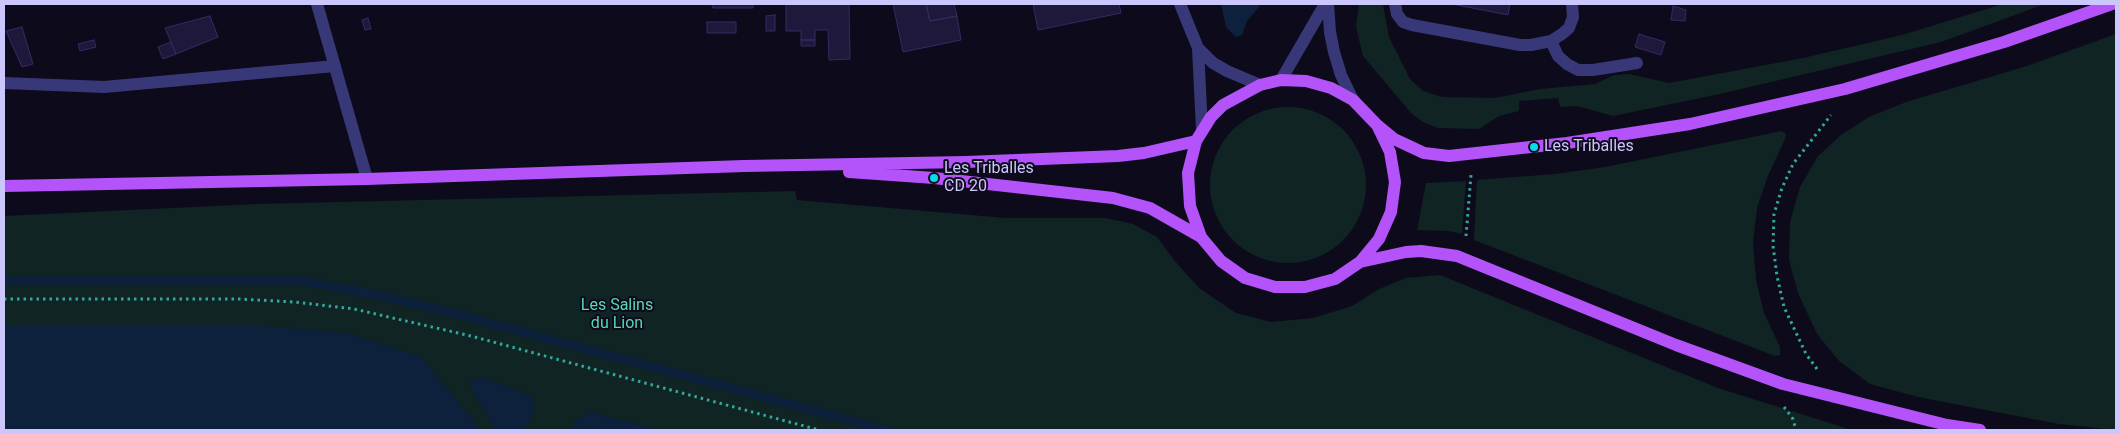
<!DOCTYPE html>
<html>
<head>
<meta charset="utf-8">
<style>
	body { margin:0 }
	#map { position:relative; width:2120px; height:434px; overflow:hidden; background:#0d0b1b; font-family:Roboto,sans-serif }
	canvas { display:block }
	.frame { position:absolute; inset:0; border:5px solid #cbc7fd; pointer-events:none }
</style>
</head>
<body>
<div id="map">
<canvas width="2120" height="434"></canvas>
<div class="frame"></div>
</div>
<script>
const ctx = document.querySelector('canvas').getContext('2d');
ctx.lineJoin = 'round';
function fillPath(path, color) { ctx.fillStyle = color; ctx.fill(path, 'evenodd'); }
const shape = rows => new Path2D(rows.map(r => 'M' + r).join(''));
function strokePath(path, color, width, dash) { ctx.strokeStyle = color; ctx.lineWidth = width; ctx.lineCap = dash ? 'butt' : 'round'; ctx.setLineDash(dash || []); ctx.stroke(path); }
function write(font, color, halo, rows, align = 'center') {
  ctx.font = font + ' Roboto,sans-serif'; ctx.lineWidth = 4; ctx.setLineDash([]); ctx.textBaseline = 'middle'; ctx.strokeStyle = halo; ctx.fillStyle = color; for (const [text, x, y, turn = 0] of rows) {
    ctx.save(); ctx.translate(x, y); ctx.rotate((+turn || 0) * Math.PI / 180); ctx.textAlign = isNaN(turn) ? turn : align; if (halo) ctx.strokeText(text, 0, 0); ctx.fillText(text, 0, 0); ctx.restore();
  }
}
fillPath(shape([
	[1359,4,1383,4,1389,37,1410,79,1423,91,1442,97,1495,98,1540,89,1595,84,1614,75,1629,74,1669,83,1803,58,1902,35,2003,4,2045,4,1941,42,1720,94,1613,116,1577,106,1560,107,1558,98,1519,101,1519,111,1499,116,1479,129,1438,128,1423,122,1411,113,1363,56,1356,27],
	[2116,34,2116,430,2059,424,1918,397,1870,384,1839,361,1817,334,1798,293,1789,260,1790,222,1800,187,1818,156,1841,135,1869,117,1906,102,2027,66],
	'1210 185a78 78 0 1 1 156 0a78 78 0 1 1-156 0Z',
	[1782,131,1786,134,1785,139,1767,178,1757,208,1753,243,1756,280,1764,313,1780,347,1780,355,1775,356,1474,240,1477,180,1555,174,1605,167],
	[1466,181,1462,234,1449,231,1417,230,1426,183],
	[795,191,797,200,1006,218,1105,218,1133,224,1157,237,1174,260,1199,288,1236,313,1271,322,1313,318,1352,306,1379,289,1406,278,1440,275,1718,388,1852,430,4,430,4,216,257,204]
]), '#0f2423');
fillPath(shape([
	[1221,4,1259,4,1260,6,1247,21,1242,35,1236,37,1226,27],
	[4,326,267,326,347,333,420,356,481,430,4,430],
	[483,377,531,396,536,410,523,430,496,430,471,389,472,380],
	[587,414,598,414,660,430,568,430,578,419]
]), '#0d213d');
strokePath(shape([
	[4,281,303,281,378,295,456,314,886,430]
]), '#0d213d', 9);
const building = shape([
	[712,4,753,4,753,8,713,8,712,4],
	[786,4,849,4,850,59,829,60,828,30,815,30,815,40,801,40,801,31,786,31,786,4],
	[893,4,926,4,930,21,957,16,961,40,903,52,893,4],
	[926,4,954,4,957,16,930,21,926,4],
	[1033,4,1119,4,1121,13,1038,30,1033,4],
	[1452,4,1510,4,1508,15,1452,4],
	[1673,6,1686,10,1685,21,1671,20,1673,6],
	[775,15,775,31,766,31,766,16,775,15],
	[210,16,218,37,176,54,165,28,210,16],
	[368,18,371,29,365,30,362,20,368,18],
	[707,22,736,22,736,33,707,33,707,22],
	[22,27,33,64,22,67,6,31,22,27],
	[1639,34,1665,42,1661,55,1635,47,1639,34],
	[94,40,96,47,80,51,78,44,94,40],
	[801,40,815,40,815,46,801,46,801,40],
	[171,42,176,54,163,59,158,47,171,42]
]);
fillPath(building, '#1e183b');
strokePath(building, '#342b66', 1);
strokePath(shape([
	[1466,236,1471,175],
	[4,299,239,299,294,302,354,309,471,336,819,430],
	[1817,369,1806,354,1784,307,1777,276,1773,246,1774,214,1782,188,1793,164,1831,115],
	[1784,407,1793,419,1796,430]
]), '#31a89b', 3, [2.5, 4]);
strokePath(shape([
	[1395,4,1397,14,1403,22,1412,25,1520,45,1531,45,1551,41,1562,34,1569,28,1573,17,1572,4],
	[1551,41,1558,56,1567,64,1578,70,1593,70,1637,63]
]), '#383878', 12);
strokePath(shape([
	[317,4,367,179],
	[1180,4,1198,48,1202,130],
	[1198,48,1213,63,1227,71,1260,85],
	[4,83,104,87,335,66]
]), '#383878', 12);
strokePath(shape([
	[1328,4,1330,32,1334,52,1341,75,1353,100],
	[1281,80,1325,4]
]), '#383878', 12);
strokePath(shape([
	[1377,125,1390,152,1395,182,1391,212,1379,239,1360,262,1335,279,1305,287,1275,287,1245,278,1221,261,1201,237,1190,206,1188,173,1196,141,1211,117,1223,105,1260,85,1281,80,1306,81,1331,88,1353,100,1377,125,1394,139,1424,153,1449,156,1567,143,1690,124,1845,89,2004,42,2112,4],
	[849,172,934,178,1113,198,1150,208,1201,237],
	[4,186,367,179,744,166,966,162,1118,156,1144,153,1196,141],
	[1360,262,1406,252,1421,251,1457,256,1676,345,1783,384,1947,425,1980,430]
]), '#b453f9', 12);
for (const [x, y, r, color] of [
	[1534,147,5,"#09dae8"],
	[934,178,5,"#09dae8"]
]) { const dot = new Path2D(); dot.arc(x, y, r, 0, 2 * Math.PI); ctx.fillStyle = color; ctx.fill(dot); strokePath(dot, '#0d0b1b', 2); }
write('16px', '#cbc7fd', '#0d0b1b', [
	["Les Triballes",1544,147],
	["Les Triballes",944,169],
	["CD 20",944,187]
], 'left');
write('16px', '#58d9b3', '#0d0b1b', [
	["Les Salins",617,306],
	["du Lion",617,324]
]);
</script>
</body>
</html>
